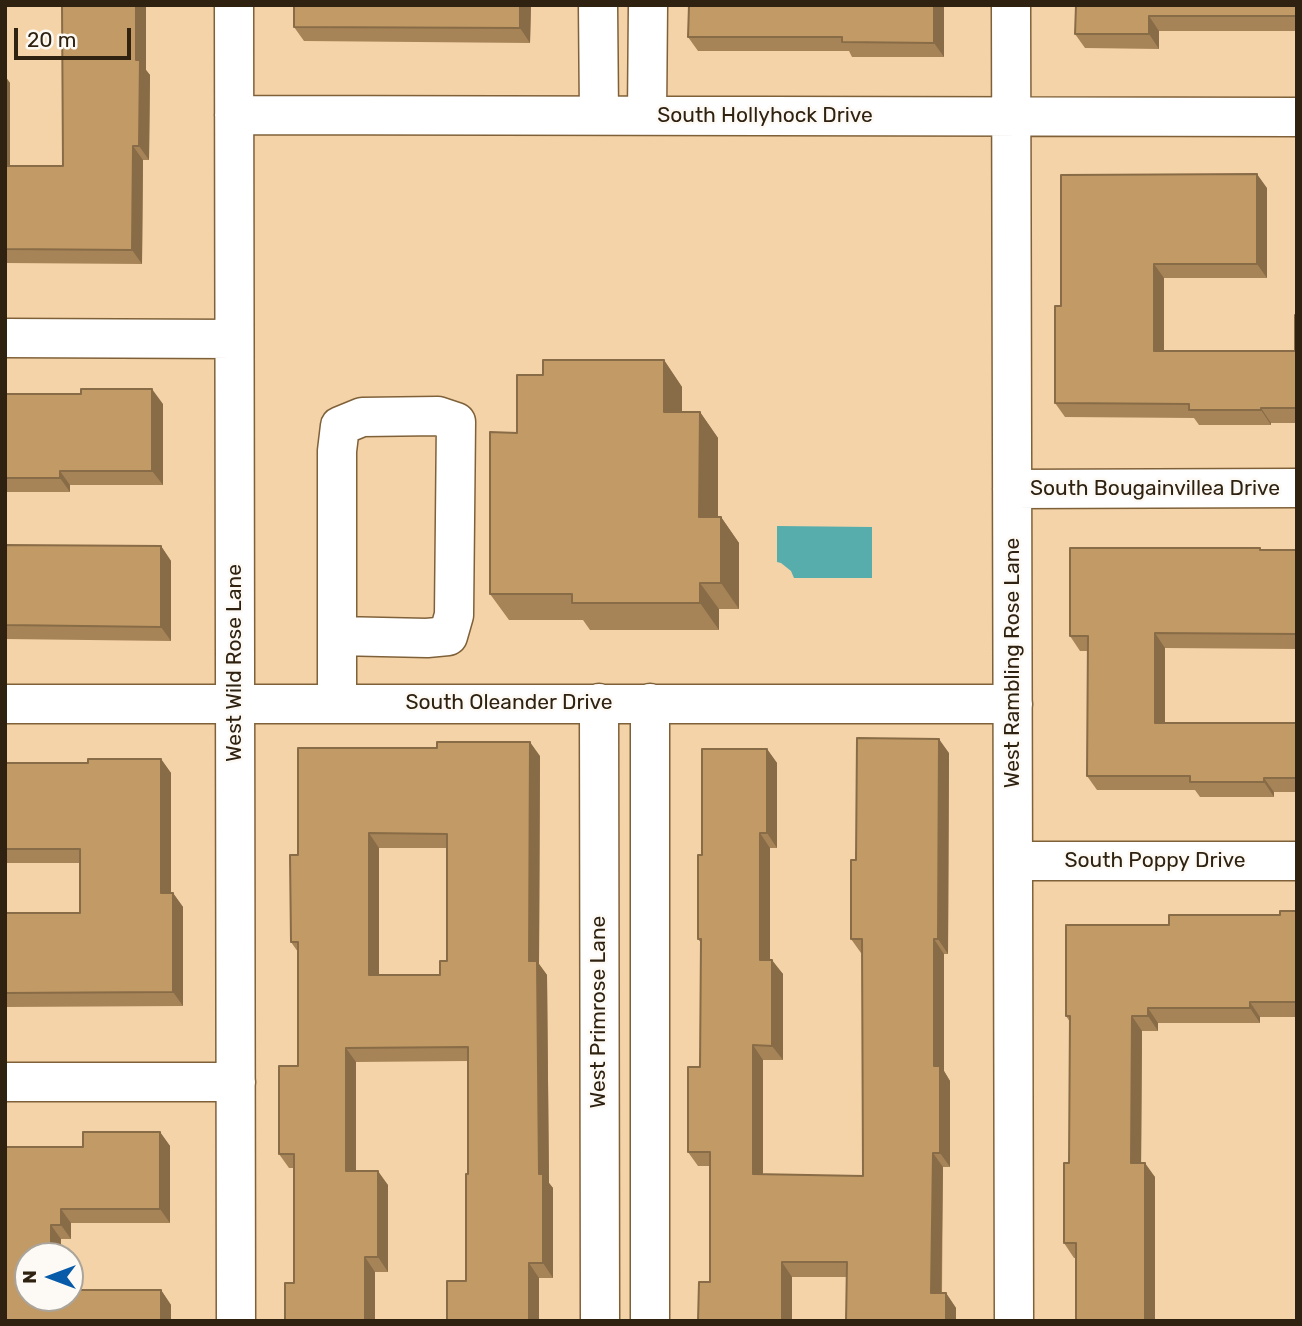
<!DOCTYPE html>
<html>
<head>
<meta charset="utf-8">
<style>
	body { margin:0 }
	#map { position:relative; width:1302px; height:1326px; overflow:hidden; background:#f5d3a8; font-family:Rubik,sans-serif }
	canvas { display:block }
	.frame { position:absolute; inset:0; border:7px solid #2f2211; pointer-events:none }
	.north { position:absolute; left:14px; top:1242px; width:70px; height:70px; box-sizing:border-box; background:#fdfaf5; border:2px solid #aba49a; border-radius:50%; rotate:270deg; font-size:19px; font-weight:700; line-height:28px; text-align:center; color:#2f2211 }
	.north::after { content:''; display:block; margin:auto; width:24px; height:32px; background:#075ba9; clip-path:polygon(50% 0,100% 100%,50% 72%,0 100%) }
	.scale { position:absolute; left:14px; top:28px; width:117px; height:32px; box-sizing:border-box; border:4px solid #2f2211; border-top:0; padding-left:9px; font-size:21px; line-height:24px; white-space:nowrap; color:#2f2211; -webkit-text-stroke:5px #fdfaf5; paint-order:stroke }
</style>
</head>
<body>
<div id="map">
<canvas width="1302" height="1326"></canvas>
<div class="frame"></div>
<div class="north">N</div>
<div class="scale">20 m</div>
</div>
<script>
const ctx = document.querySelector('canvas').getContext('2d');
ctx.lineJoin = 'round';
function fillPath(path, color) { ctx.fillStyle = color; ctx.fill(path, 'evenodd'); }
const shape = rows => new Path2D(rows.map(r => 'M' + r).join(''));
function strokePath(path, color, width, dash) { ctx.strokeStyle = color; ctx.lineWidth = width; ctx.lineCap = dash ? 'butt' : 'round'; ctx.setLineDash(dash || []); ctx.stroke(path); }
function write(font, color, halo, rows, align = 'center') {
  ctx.font = font + ' Rubik,sans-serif'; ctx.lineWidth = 5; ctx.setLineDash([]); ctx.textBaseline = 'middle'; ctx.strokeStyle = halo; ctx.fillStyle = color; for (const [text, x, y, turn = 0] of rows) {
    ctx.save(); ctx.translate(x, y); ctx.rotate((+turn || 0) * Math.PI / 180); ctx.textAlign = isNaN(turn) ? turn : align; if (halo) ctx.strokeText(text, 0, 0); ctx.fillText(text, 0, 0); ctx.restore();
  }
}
fillPath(shape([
	[777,526,872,527,872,578,794,578,791,571,781,563,777,562]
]), '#56adab');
const minor = shape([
	[234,5,236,1321],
	[598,5,599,115],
	[1011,5,1014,1321],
	[234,115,1297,117],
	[647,115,648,5],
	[5,338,234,339],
	[1012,489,1297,488],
	[337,703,337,451,340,426,362,417,438,416,456,422,454,615,448,636,427,638,337,636],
	[599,703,600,1321],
	[650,703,650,1321],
	[5,704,1013,704],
	[1013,861,1297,861],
	[5,1082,236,1082]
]);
strokePath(minor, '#7f6139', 41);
strokePath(minor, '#fff', 38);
fillPath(shape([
	[146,5,146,70,150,75,149,160,143,160,142,264,6,263,5,273,5,76,10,83,10,166,63,166],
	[294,5,531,5,530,43,304,41,294,27],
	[944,5,944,57,852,57,849,51,698,51,688,37],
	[1076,5,1297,5,1297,31,1159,31,1159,49,1085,48,1075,34],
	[1267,188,1267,278,1164,278,1164,351,1295,351,1297,315,1297,423,1271,423,1271,425,1199,425,1194,418,1065,417,1055,403,1061,306],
	[664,360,682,387,682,412,700,412,718,438,718,517,721,517,739,543,739,609,719,609,719,630,590,630,583,620,509,620,490,594,543,375],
	[5,394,163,404,163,485,70,485,70,492,5,492],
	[5,545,161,546,171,561,171,641,5,639],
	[1261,550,1297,550,1297,649,1165,648,1165,723,1297,723,1297,792,1274,792,1274,797,1200,797,1195,790,1097,790,1087,776,1088,651,1080,651,1070,636],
	[767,749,777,763,777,848,770,848,770,960,783,974,783,1060,763,1060,763,1174,863,1176,862,953,861,953,851,939,856,860,949,753,948,954,944,954,944,1071,950,1081,950,1167,943,1167,942,1293,946,1293,956,1308,956,1321,846,1321,846,1277,792,1277,792,1321,710,1282,710,1166,698,1166,688,1152,700,1067,701,943,698,939,702,855],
	[540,756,539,964,547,975,549,1183,553,1188,553,1278,539,1278,539,1321,466,1281,468,1061,356,1062,356,1171,388,1185,388,1272,375,1272,375,1321,294,1283,294,1168,289,1168,279,1154,298,1066,298,952,291,942,298,855],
	[379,848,447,848,447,961,440,975,379,975],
	[161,759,171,773,171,893,173,893,183,907,183,1006,5,1007,5,913,80,913,80,863,5,863,5,763,88,763],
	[1297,911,1297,1017,1260,1017,1260,1023,1158,1023,1158,1031,1142,1031,1141,1163,1155,1177,1155,1321,1076,1258,1074,1258,1064,1243,1069,1163,1070,1022,1066,1016,1169,925,1280,915],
	[160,1132,170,1146,170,1223,71,1223,71,1239,61,1239,61,1256,28,1298,161,1290,171,1305,171,1321,5,1321,83,1147]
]), '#a78458');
fillPath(shape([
	[136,5,146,5,146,70,150,75,149,160,139,146,136,60],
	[520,5,531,5,530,43,520,28],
	[934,5,944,5,944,57,934,43],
	[1149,16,1159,31,1159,49,1149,34],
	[5,76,10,83,10,181,5,174],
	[133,146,143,160,142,264,132,250],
	[1257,174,1267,188,1267,278,1257,264],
	[1154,264,1164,278,1164,366,1154,351],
	[664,360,682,387,682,438,664,412],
	[152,389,163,404,163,485,152,471],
	[1261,408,1271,423,1271,425,1261,410],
	[700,412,718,438,718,543,699,517],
	[60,471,70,485,70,492,60,478],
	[721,517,739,543,739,609,721,583],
	[161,546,171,561,171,641,161,627],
	[700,583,719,609,719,630,700,603],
	[1155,633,1165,648,1165,737,1155,723],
	[939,739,949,753,948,954,938,939],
	[530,742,540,756,539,964,547,975,549,1183,553,1188,553,1278,543,1263,529,961],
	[767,749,777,763,777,848,767,833],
	[161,759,171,773,171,907,161,893],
	[1264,778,1274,792,1274,797,1264,782],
	[369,833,379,848,379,989,369,975],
	[760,833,770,848,770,974,760,960],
	[173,893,183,907,183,1006,173,992],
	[934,939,944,954,944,1071,950,1081,950,1167,940,1153,934,1066],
	[772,960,783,974,783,1060,772,1046],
	[1250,1002,1260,1017,1260,1023,1250,1008],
	[1148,1008,1158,1023,1158,1031,1148,1016],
	[1132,1016,1142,1031,1141,1177,1131,1163],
	[753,1045,763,1060,763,1188,753,1174],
	[346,1048,356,1062,356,1185,346,1171],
	[160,1132,170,1146,170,1223,160,1209],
	[933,1153,943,1167,941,1308,931,1293],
	[1145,1163,1155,1177,1155,1321,1145,1321],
	[378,1171,388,1185,388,1272,378,1257],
	[61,1209,71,1223,71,1239,61,1225],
	[51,1225,61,1239,61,1256,51,1256],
	[365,1257,375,1272,375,1321,365,1321],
	[782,1262,792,1277,792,1321,782,1321],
	[529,1263,539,1278,539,1321,529,1321],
	[161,1290,171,1305,171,1321,161,1321],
	[946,1293,956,1308,956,1321,946,1321]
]), '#886c47');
const building = shape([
	[62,5,136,5,136,60,140,60,139,146,133,146,132,250,5,249,5,166,63,166,62,5],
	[294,5,520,5,520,28,294,27,294,5],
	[689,5,934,5,934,43,842,42,842,37,688,37,689,5],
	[1076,5,1297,5,1297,21,1296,16,1149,16,1149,34,1075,34,1076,5],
	[1257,174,1257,264,1154,264,1154,351,1295,351,1295,315,1297,315,1297,408,1261,408,1261,410,1189,410,1189,404,1055,403,1055,306,1061,306,1061,175,1257,174],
	[543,360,664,360,664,412,700,412,699,517,721,517,721,583,700,583,700,603,572,603,572,594,490,594,490,432,517,433,517,375,543,375,543,360],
	[81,389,152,389,152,471,60,471,60,478,5,478,5,394,81,394,81,389],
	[5,545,161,546,161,627,5,625,5,545],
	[1070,548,1260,548,1260,550,1297,550,1297,634,1155,633,1155,723,1297,723,1297,778,1264,778,1264,782,1190,782,1190,776,1087,776,1088,636,1070,636,1070,548],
	[857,738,939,739,938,939,934,939,934,1066,940,1066,940,1153,933,1153,931,1293,946,1293,946,1321,846,1321,847,1262,782,1262,782,1321,698,1321,699,1282,710,1282,710,1152,688,1152,688,1067,700,1067,701,939,698,939,698,855,702,855,702,749,767,749,767,833,760,833,760,960,772,960,772,1046,753,1045,753,1174,863,1176,862,939,851,939,851,860,856,860,857,738],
	[437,742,530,742,529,961,537,961,539,1174,543,1174,543,1263,529,1263,529,1321,447,1321,447,1281,466,1281,466,1174,468,1174,468,1047,346,1048,346,1171,378,1171,378,1257,365,1257,365,1321,285,1321,285,1283,294,1283,294,1154,279,1154,279,1066,298,1066,298,942,291,942,290,855,298,855,298,748,437,748,437,742],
	[369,833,447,834,447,961,440,961,440,975,369,975,369,833],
	[88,759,161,759,161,893,173,893,173,992,5,993,5,913,80,913,80,849,5,849,5,763,88,763,88,759],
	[1280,911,1297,911,1297,1002,1250,1002,1250,1008,1148,1008,1148,1016,1132,1016,1131,1163,1145,1163,1145,1321,1076,1321,1076,1243,1064,1243,1064,1163,1069,1163,1070,1016,1066,1016,1066,925,1169,925,1169,915,1280,915,1280,911],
	[83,1132,160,1132,160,1209,61,1209,61,1225,51,1225,51,1256,28,1256,28,1298,70,1298,70,1290,161,1290,161,1321,5,1321,5,1147,83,1147,83,1132]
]);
fillPath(building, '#c29a66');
strokePath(building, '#886c47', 2);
write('21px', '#2f2211', '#fdfaf5', [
	["South Hollyhock Drive",765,116],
	["South Bougainvillea Drive",1155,489],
	["West Wild Rose Lane",235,663,-90],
	["West Rambling Rose Lane",1013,663,-90],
	["South Oleander Drive",509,703],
	["South Poppy Drive",1155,861],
	["West Primrose Lane",599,1012,-90]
]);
</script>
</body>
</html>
